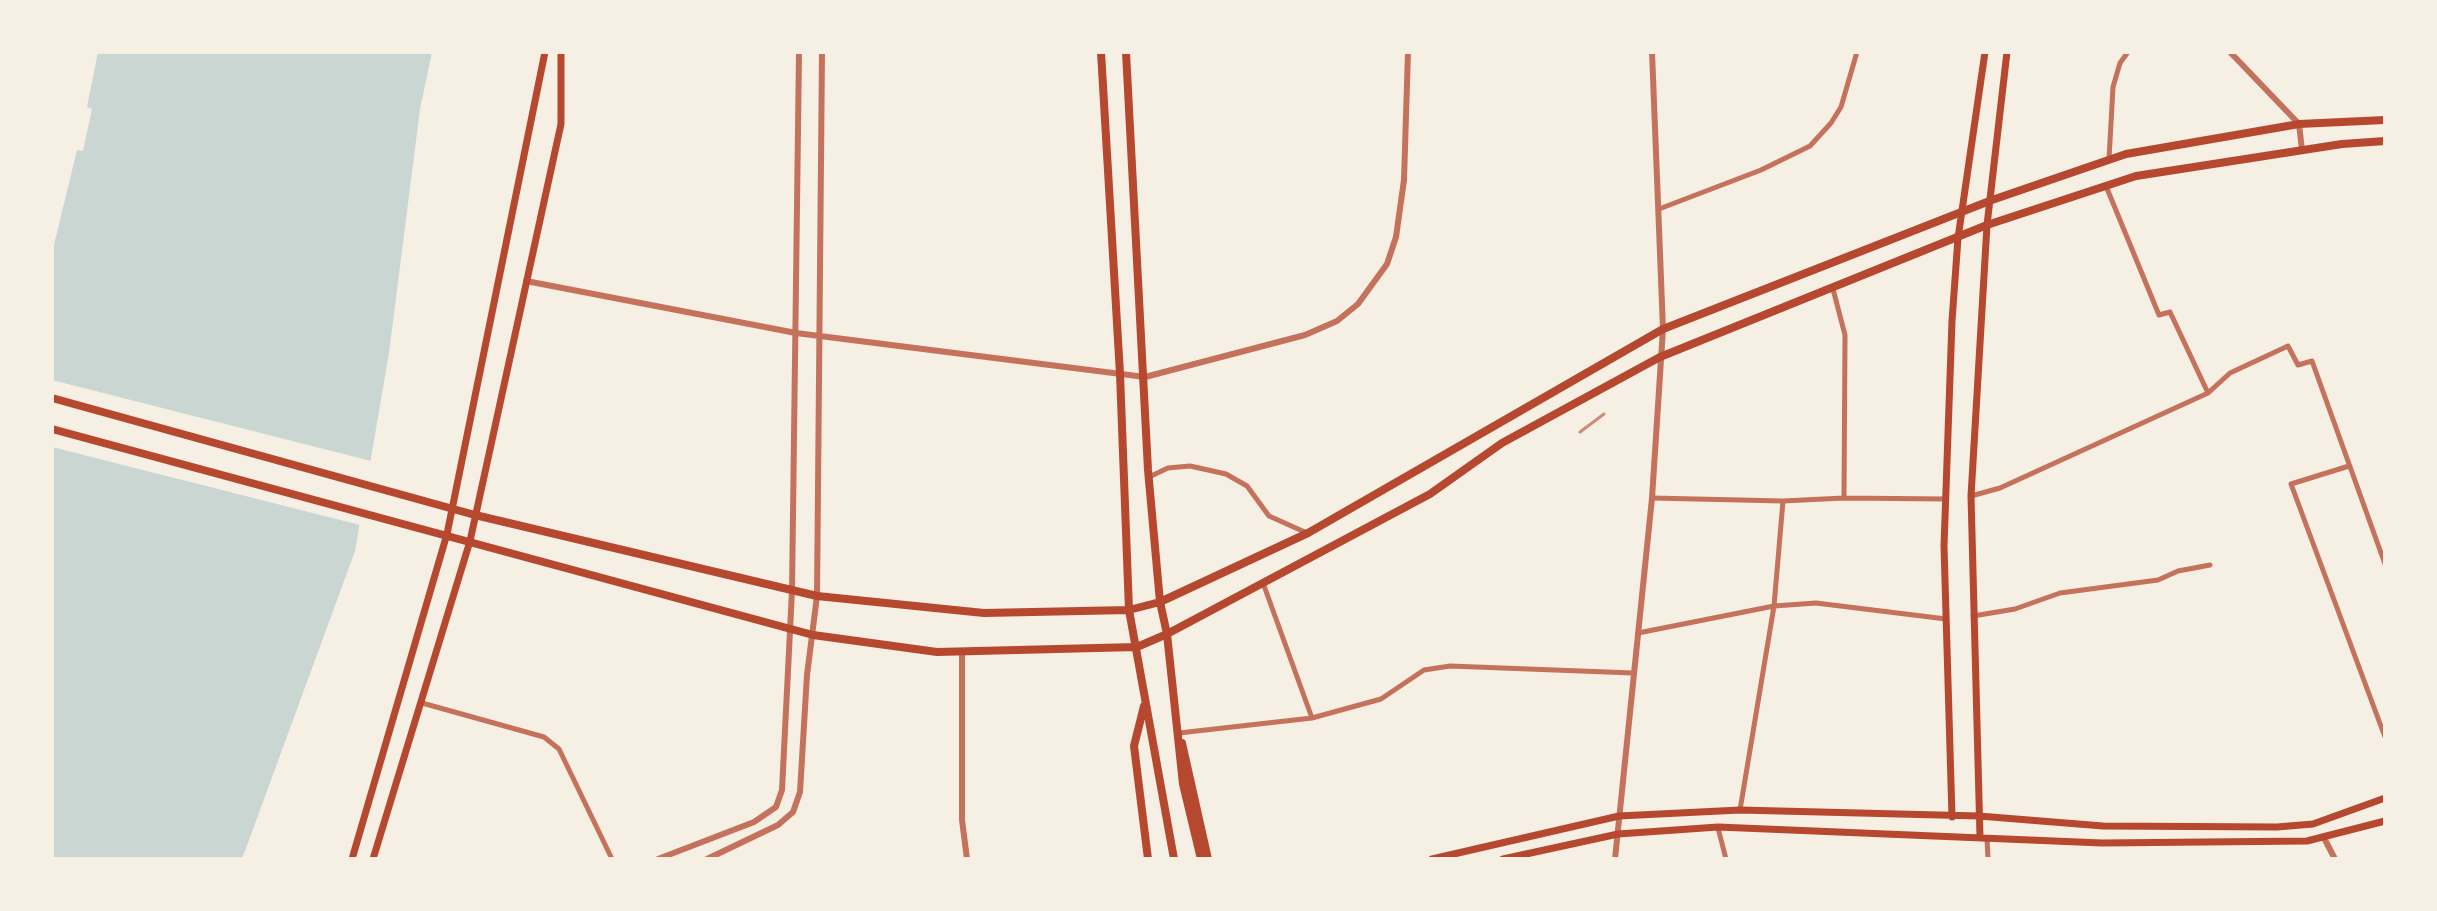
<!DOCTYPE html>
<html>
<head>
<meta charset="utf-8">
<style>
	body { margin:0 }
	#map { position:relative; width:2437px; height:911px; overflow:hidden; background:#f6efe4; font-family:Raleway,sans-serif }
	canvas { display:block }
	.frame { position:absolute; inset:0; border:54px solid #f6efe4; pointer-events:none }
</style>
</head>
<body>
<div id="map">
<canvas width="2437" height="911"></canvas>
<div class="frame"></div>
</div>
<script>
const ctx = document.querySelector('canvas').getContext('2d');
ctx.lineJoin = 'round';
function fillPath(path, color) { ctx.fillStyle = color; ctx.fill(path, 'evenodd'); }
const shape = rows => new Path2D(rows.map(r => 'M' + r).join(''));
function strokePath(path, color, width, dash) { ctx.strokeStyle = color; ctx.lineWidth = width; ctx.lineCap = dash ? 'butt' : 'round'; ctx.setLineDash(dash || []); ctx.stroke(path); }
fillPath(shape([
	[98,52,432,52,420,109,389,353,355,551,242,859,52,859,52,253,77,150,83,151,92,109,87,107]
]), '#c9d6d2');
fillPath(shape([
	[52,380,375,462,364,526,52,447]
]), '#f6efe4');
strokePath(shape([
	[2109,159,2113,87,2120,63,2128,52],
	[2106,186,2159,315,2170,312,2208,393],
	[1659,209,1761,170,1810,146,1831,123,1841,107,1857,52],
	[2349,466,2291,484,2385,737],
	[1149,477,1168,468,1190,466,1226,474,1247,486,1269,516,1307,533],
	[1971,496,2000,488,2208,393,2230,373,2288,346,2298,365,2312,361,2385,564],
	[1652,498,1783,501,1844,498,1845,335,1833,289],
	[1844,498,1946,499],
	[1263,583,1312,718],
	[1973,616,2015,609,2060,593,2158,580,2178,571,2210,565],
	[1638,633,1774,606,1816,603,1946,619],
	[422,703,544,737,559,749,612,859],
	[1179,733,1312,718,1381,699,1424,670,1450,666,1633,673],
	[1740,810,1774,606,1783,501],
	[1718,828,1726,859],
	[1987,838,1988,859]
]), '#c5725c', 5);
strokePath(shape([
	[2230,52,2299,124,2302,150],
	[526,281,796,333,1145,377,1305,335,1337,321,1358,304,1387,264,1396,237,1404,180,1408,52],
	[962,651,962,820,967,859],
	[2324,838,2335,859],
	[658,859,754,822,776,807,782,790,792,591,799,52],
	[707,859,778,825,793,812,800,792,807,675,817,596,822,52],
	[1615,859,1652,498,1663,329,1652,52]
]), '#c5725c', 6);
strokePath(shape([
	[1952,817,1944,546,1952,321,1958,238,1985,52],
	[1980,837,1971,496,1987,225,2007,52],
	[352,859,447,534,545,52],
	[373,859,470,541,561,124,561,52],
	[1432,859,1619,816,1740,810,1979,816,2103,826,2277,827,2313,824,2385,798],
	[1503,859,1618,834,1718,827,2102,843,2307,841,2385,821]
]), '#b5482f', 7);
strokePath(shape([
	[1101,52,1120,374,1129,610,1174,859],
	[1126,52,1148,470,1160,602,1167,634,1183,784,1201,859],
	[52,398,475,515,817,596,984,613,1129,610,1160,602,1308,533,1663,329,1992,200,2126,154,2299,124,2385,120],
	[52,429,813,635,937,652,1137,647,1167,634,1430,494,1502,443,1660,357,1987,225,2136,176,2342,144,2385,141],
	[1144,706,1134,746,1148,859],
	[1182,743,1208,859]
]), '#b5482f', 8);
strokePath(shape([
	[1580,432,1604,414]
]), '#cf8b77', 3);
</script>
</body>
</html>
